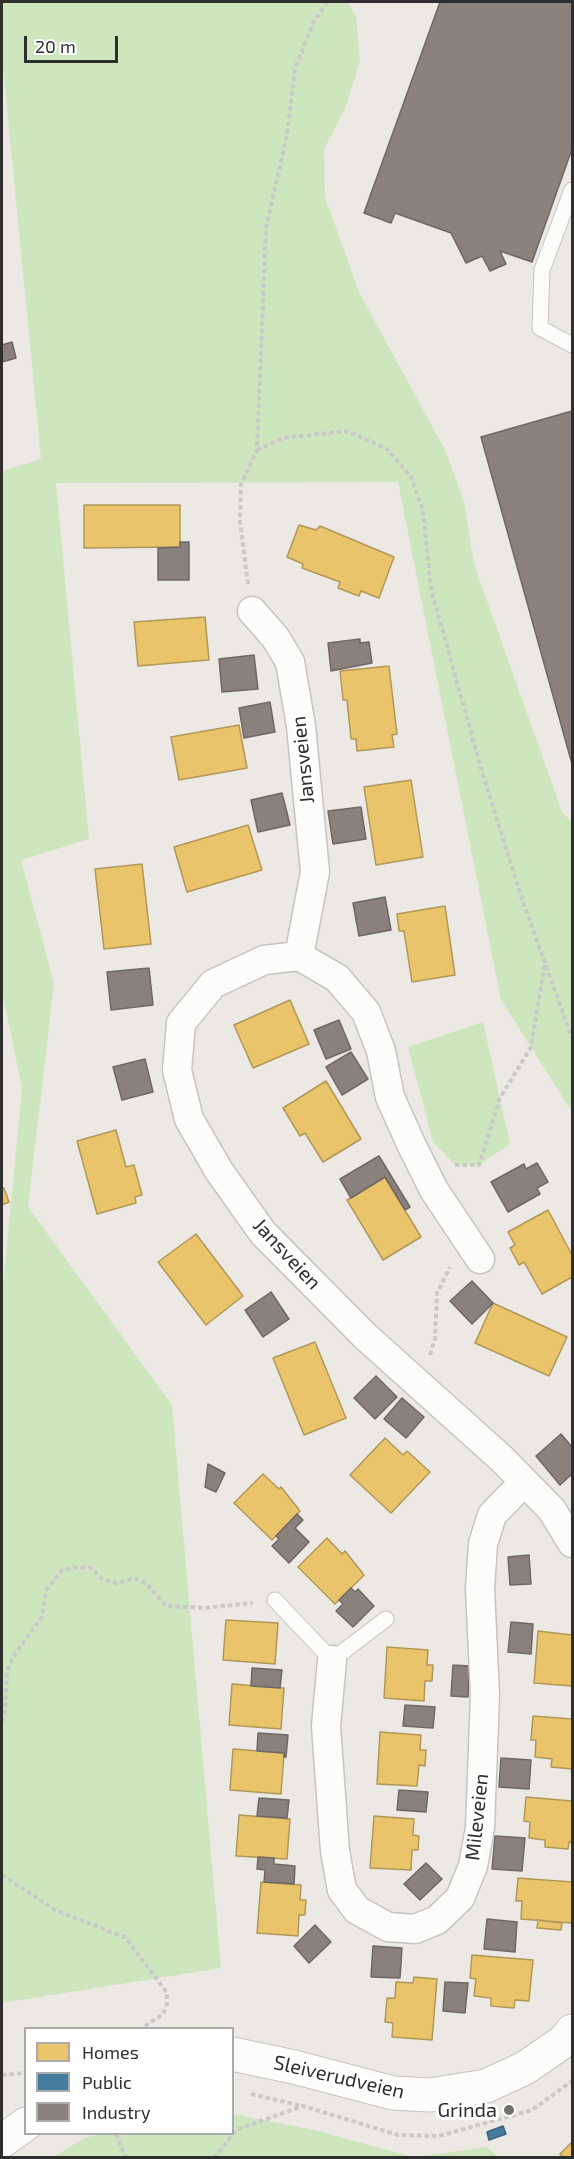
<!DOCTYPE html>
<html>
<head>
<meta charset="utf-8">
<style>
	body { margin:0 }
	#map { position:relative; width:574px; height:2159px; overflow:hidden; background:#ece8e4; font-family:"Exo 2",sans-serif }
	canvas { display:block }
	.frame { position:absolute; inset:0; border:3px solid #2e2e2e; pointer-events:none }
	.legend { position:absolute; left:24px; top:2027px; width:210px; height:108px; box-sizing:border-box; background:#fff; border:2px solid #ababab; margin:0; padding:8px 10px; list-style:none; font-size:18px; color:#2e2e2e }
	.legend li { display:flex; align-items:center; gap:12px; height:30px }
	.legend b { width:30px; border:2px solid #ababab }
	.scale { position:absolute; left:24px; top:36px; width:94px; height:27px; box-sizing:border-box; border:3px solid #2e2e2e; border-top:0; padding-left:8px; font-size:18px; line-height:21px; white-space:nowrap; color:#2e2e2e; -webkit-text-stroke:4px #fff; paint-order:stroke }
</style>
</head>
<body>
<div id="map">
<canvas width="574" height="2159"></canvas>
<div class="frame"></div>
<ul class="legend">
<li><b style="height:16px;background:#e9c46a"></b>Homes</li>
<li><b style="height:16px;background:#457b9d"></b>Public</li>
<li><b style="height:16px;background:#8a817c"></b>Industry</li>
</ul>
<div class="scale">20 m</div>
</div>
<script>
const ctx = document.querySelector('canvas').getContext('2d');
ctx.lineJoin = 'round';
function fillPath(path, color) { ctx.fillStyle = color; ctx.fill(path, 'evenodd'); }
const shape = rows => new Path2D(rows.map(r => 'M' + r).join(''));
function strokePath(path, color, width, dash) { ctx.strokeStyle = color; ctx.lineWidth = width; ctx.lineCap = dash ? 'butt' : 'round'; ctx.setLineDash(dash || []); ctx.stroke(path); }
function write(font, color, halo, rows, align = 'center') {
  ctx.font = font + ' "Exo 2",sans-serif'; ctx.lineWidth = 6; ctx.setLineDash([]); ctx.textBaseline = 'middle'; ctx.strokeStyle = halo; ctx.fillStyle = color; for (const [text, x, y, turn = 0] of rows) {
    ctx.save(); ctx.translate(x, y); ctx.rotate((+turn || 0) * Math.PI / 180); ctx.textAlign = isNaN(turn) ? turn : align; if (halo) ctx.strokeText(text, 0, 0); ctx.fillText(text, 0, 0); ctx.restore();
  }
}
fillPath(shape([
	[2,2,347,2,356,16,360,61,345,109,324,149,325,197,359,292,444,448,464,501,474,564,562,812,572,822,572,1112,501,1000,398,482,56,483,89,839,21,860,54,984,28,1207,172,1405,221,1968,2,2003,2,1295,22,1089,2,990,2,471,41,459,2,57],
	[483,1022,510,1144,479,1165,455,1165,433,1142,408,1047],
	[233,2114,314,2130,413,2157,54,2157,84,2138,101,2134,232,2134],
	[487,2147,499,2157,417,2157]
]), '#cee6be');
const homes = shape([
	[84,505,180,505,180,547,84,548,84,505],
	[299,525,316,530,320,526,394,557,379,598,361,591,359,596,338,588,340,582,302,568,303,564,287,557,299,525],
	[205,617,209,660,138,666,134,622,205,617],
	[389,666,397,734,392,735,394,747,357,751,356,739,351,739,347,700,343,700,340,671,389,666],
	[239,725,247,768,179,780,171,737,239,725],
	[411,780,423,857,376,865,364,787,411,780],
	[248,825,262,870,187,892,174,847,248,825],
	[142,864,151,944,104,949,95,869,142,864],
	[445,906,455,975,412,982,404,931,399,931,397,914,445,906],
	[290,1000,309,1044,253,1068,234,1025,290,1000],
	[326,1081,361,1139,323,1162,305,1133,300,1136,283,1108,326,1081],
	[116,1130,126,1167,134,1165,142,1195,135,1197,136,1203,97,1214,77,1141,116,1130],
	[385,1177,421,1237,383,1260,347,1200,385,1177],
	[4,1188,9,1202,2,1205,2,1189,4,1188],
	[548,1210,572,1255,572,1277,542,1294,524,1262,519,1265,510,1248,515,1245,508,1232,548,1210],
	[196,1234,243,1296,206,1325,158,1262,196,1234],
	[493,1303,567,1337,549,1376,475,1343,493,1303],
	[315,1342,346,1418,304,1435,273,1358,315,1342],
	[385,1438,403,1455,407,1451,430,1472,391,1513,350,1475,385,1438],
	[263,1474,279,1489,281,1487,300,1511,272,1540,234,1503,263,1474],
	[327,1538,342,1554,345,1551,364,1575,335,1604,298,1567,327,1538],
	[226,1620,278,1623,275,1664,223,1660,226,1620],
	[538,1631,572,1635,572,1686,534,1683,538,1631],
	[387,1647,428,1650,427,1665,433,1665,432,1681,425,1681,424,1701,384,1698,387,1647],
	[232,1684,284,1688,281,1729,229,1725,232,1684],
	[533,1716,572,1719,572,1769,551,1767,552,1759,535,1757,536,1740,531,1740,533,1716],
	[380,1732,421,1735,420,1750,426,1750,425,1766,419,1765,417,1786,377,1784,380,1732],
	[233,1749,284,1753,281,1794,230,1790,233,1749],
	[526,1797,572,1801,572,1842,569,1842,568,1849,545,1847,545,1840,529,1838,530,1822,524,1821,526,1797],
	[239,1815,290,1819,287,1859,236,1856,239,1815],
	[374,1816,414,1819,413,1835,419,1836,418,1850,412,1850,411,1870,370,1868,374,1816],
	[518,1878,572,1882,572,1923,521,1919,522,1901,516,1901,518,1878],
	[261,1882,301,1885,300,1900,306,1900,305,1915,299,1915,298,1936,257,1933,261,1882],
	[538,1920,562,1923,561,1930,537,1928,538,1920],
	[472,1955,533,1960,529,2001,515,2000,514,2008,491,2006,491,1998,474,1996,476,1979,470,1978,472,1955],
	[414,1977,437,1979,432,2040,392,2037,393,2023,385,2022,387,1998,395,1998,396,1982,413,1983,414,1977],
	[572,2142,572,2158,564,2158,560,2154,572,2142]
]);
fillPath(homes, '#e9c46a');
strokePath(homes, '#b19758', 1.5);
const public = shape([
	[503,2126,506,2134,489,2140,487,2132,503,2126]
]);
fillPath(public, '#457b9d');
strokePath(public, '#3e647c', 1.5);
const industry = shape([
	[440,2,572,2,572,149,532,262,500,251,506,264,490,271,482,256,466,263,451,233,395,213,391,223,364,213,440,2],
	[12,342,16,358,2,362,2,345,12,342],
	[572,411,572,764,481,437,572,411],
	[180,542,189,542,189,580,158,580,158,548,180,547,180,542],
	[360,639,360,643,369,642,372,663,331,671,328,643,360,639],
	[254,655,258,689,222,692,219,659,254,655],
	[270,702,275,732,244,738,239,708,270,702],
	[282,793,290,825,258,832,251,800,282,793],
	[361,807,366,839,333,844,328,811,361,807],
	[385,897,391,930,359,936,353,903,385,897],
	[149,968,153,1005,111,1010,107,972,149,968],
	[339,1020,351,1049,326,1059,314,1030,339,1020],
	[351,1052,368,1079,342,1095,326,1067,351,1052],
	[145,1059,153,1092,122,1100,113,1067,145,1059],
	[379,1156,410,1207,405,1210,385,1177,351,1198,340,1179,379,1156],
	[537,1163,548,1182,537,1188,540,1194,508,1212,491,1182,524,1164,526,1169,537,1163],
	[472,1281,493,1303,472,1324,450,1301,472,1281],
	[271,1292,289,1319,263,1337,245,1310,271,1292],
	[376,1376,397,1397,375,1419,354,1398,376,1376],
	[402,1398,424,1417,406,1438,384,1419,402,1398],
	[561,1434,572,1447,572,1474,560,1485,536,1456,561,1434],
	[208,1464,225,1473,216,1492,205,1487,208,1464],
	[297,1514,303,1520,295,1528,309,1542,289,1563,272,1546,279,1539,276,1536,297,1514],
	[529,1555,531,1584,510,1585,508,1557,529,1555],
	[351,1588,355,1592,358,1589,374,1606,353,1627,336,1611,343,1604,339,1600,351,1588],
	[511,1622,533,1624,531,1654,508,1652,511,1622],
	[453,1665,469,1666,468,1697,451,1696,453,1665],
	[252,1668,282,1670,280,1688,251,1686,252,1668],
	[405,1705,435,1707,433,1728,403,1726,405,1705],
	[258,1733,288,1735,286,1757,284,1757,284,1753,257,1751,258,1733],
	[501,1758,531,1760,529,1789,499,1787,501,1758],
	[399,1790,428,1792,426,1812,397,1810,399,1790],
	[259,1798,289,1800,287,1818,257,1816,259,1798],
	[495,1836,525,1838,522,1871,492,1869,495,1836],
	[258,1857,274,1858,274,1864,295,1866,294,1884,264,1882,265,1870,257,1869,258,1857],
	[426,1863,442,1879,420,1900,404,1884,426,1863],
	[487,1919,517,1922,515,1952,484,1949,487,1919],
	[315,1925,331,1942,309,1963,294,1946,315,1925],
	[373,1946,402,1948,400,1978,371,1977,373,1946],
	[445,1982,468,1983,465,2013,443,2011,445,1982]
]);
fillPath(industry, '#8a817c');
strokePath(industry, '#6e6865', 1.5);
const lane = shape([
	[572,190,542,270,540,328,572,345],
	[275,1600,332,1660,386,1619]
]);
const street = shape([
	[252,611,275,637,290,662,301,726,315,872,299,956],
	[480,1259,434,1190,411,1144,390,1097,381,1051,366,1012,337,978,299,956,264,960,213,984,181,1023,177,1070,189,1119,219,1171,263,1233,365,1336,502,1459,552,1510,572,1543],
	[332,1660,326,1726,335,1851,342,1890,357,1910,388,1927,415,1929,437,1920,460,1898,473,1866,480,1828,485,1695,480,1589,483,1544,492,1515,524,1482]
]);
const secondary = shape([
	[232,2054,294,2067,393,2093,430,2095,486,2086,525,2068,564,2041,572,2031],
	[2,2141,26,2124]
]);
strokePath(lane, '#c5c4c5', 17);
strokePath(street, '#c5c4c5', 31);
strokePath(secondary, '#c5c4c5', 35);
strokePath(shape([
	[257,450,283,438,347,431,387,449,411,477,423,511,431,589,483,775,523,902,572,1038],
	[248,584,240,522,241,485,257,450,266,228,287,135,295,69,313,23,327,2],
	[455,1165,479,1165,500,1098,531,1047,545,963],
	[430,1355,435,1338,437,1293,450,1267],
	[2,1722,5,1712,7,1671,15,1654,42,1617,46,1591,61,1571,77,1567,91,1568,103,1580,117,1583,134,1578,146,1583,166,1606,204,1608,253,1603],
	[2,1875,55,1910,126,1938,167,1993,167,2004,163,2014,142,2028],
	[2,2075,26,2073],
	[251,2094,302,2106],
	[116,2134,126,2158],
	[214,2158,236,2130,303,2106,398,2135,439,2136,532,2110,572,2081]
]), '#c9c9c8', 4, [4.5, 3]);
strokePath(lane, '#fcfcfb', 15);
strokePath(street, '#fcfcfb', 28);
strokePath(secondary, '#fcfcfb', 33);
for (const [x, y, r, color] of [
	[509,2110,6,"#706f6e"]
]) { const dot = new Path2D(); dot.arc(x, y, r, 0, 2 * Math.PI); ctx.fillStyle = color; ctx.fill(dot); strokePath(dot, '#fff', 2); }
write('20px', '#2e2e2e', '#fff', [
	["Jansveien",303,760,-96],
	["Jansveien",287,1254,47],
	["Mileveien",477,1817,-84],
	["Sleiverudveien",339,2077,13]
]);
write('20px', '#2e2e2e', '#fff', [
	["Grinda",497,2110]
], 'right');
</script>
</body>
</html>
